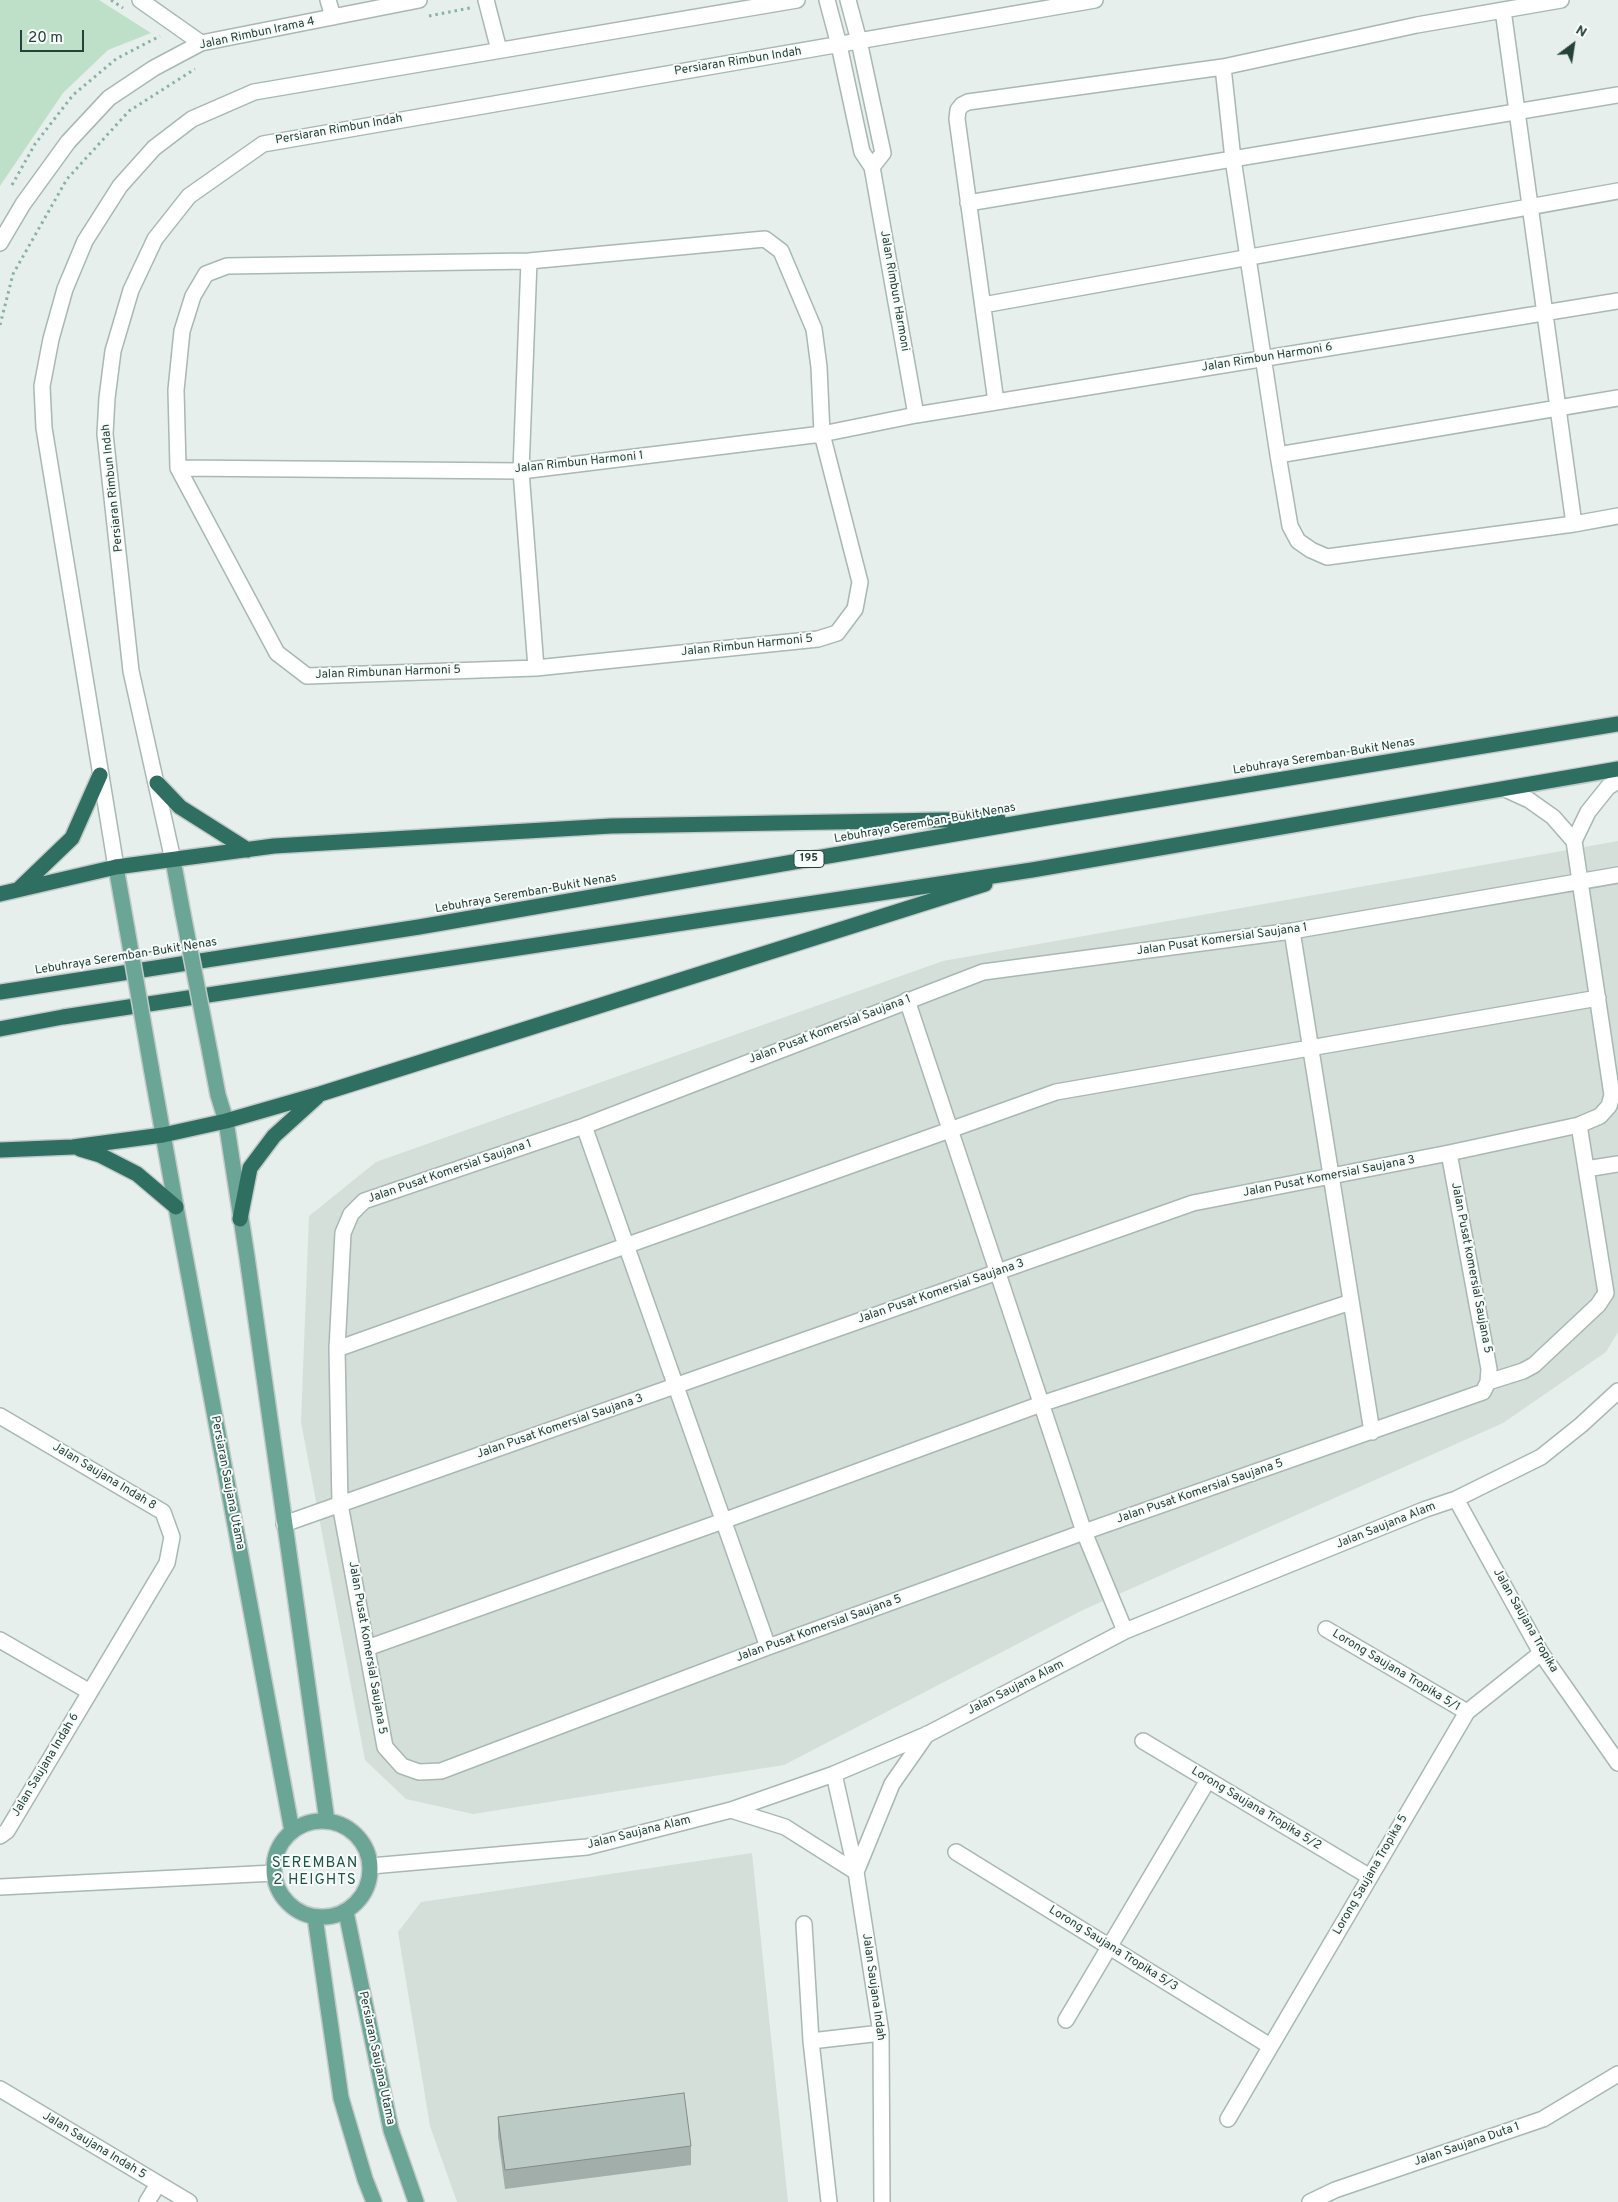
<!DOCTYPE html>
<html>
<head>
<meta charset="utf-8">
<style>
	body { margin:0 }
	#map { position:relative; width:1618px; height:2202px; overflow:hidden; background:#e6efeb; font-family:Overpass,sans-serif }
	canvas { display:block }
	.north { position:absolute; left:1548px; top:20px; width:50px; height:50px; -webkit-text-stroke:4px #f7fbf9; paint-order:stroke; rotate:31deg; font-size:14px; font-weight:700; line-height:20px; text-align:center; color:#24423a }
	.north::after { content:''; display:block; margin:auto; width:18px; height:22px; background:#24423a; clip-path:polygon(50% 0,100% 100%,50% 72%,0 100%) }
	.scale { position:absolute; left:20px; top:30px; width:64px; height:22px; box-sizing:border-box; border:2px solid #24423a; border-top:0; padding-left:6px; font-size:15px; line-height:18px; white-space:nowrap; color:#24423a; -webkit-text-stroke:4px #f7fbf9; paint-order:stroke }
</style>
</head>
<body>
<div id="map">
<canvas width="1618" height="2202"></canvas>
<div class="north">N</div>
<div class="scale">20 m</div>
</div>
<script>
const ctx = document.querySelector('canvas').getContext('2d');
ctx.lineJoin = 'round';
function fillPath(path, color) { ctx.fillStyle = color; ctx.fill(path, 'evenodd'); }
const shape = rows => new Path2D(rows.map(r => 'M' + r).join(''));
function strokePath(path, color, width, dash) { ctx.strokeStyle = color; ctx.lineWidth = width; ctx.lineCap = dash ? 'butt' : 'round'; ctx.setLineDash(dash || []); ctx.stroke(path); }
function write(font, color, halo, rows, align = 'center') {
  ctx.font = font + ' Overpass,sans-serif'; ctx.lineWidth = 4; ctx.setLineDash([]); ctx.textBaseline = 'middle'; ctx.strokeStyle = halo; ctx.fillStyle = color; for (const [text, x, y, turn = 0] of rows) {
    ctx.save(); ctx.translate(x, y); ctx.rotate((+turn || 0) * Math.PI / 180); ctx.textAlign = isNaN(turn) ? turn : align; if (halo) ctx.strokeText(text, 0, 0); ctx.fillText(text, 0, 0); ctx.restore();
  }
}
fillPath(shape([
	[1618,841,1618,1332,1606,1352,1503,1423,1083,1610,784,1765,473,1814,406,1799,365,1760,301,1422,309,1216,376,1162,943,961],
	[752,1853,788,2202,457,2202,430,2126,398,1932,421,1902]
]), '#d4dfda');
fillPath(shape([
	[0,0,99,0,151,33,108,50,63,93,0,186]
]), '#bfe0c8');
const minor = shape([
	[140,0,201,43],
	[328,0,333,17],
	[486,0,499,50],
	[827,0,839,45,862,152,872,167,916,415],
	[848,0,859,41,883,153,872,167],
	[1503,10,1574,524],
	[1223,67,1233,159,1278,455,1290,526,1298,541,1311,550,1327,557,1574,524,1618,516],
	[968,203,1618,95],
	[765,239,781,251,814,329,819,367,822,434,860,582,855,609,837,633,818,639,536,668,307,676,277,653,178,468,176,390,182,331,193,296,206,274,227,266,529,261,765,239],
	[0,243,23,204,68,142,109,98,154,68,201,43,419,0],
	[529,261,521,471,536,668],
	[983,305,1618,191],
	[996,402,957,119,958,110,962,105,968,102,1223,67,1417,25,1561,0],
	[1278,455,1618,398],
	[178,468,521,471,822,434,916,415,1618,301],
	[1574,841,1588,812,1608,787,1618,781],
	[173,860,131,671,105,434,107,398,113,351,131,290,155,239,189,196,263,144,1095,0],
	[116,867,44,428,42,386,51,339,65,289,85,241,120,186,154,148,192,119,254,92,797,0],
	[1292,931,1372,1432],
	[907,1000,1084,1532,1125,1631],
	[584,1126,768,1647],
	[1449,1153,1489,1369,1488,1382,1483,1392,1084,1532,768,1647,441,1771,419,1772,402,1766,385,1747,340,1504,337,1349,343,1233,351,1214,364,1201,584,1126,983,972,1292,931,1618,875],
	[1586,1169,1618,1164],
	[337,1349,1056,1092,1598,998],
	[1488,1382,1523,1371,1534,1365,1598,1305,1606,1293,1579,1125],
	[0,1416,163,1512,172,1537,167,1563,7,1831,0,1836],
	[1456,1499,1541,1653,1618,1763],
	[284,1524,1193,1203,1449,1153,1579,1125,1600,1116,1609,1106,1612,1095,1574,841,1553,817,1529,800,1505,789],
	[1326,1629,1467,1712],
	[0,1640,90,1692],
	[367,1648,723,1521,1041,1404,1351,1302],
	[1143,1741,1370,1877],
	[834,1774,856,1872,881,2033,882,2202],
	[731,1810,785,1827,856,1872],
	[956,1852,1270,2046],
	[371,1866,587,1847,731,1810,834,1774,928,1734,1125,1631,1426,1509,1456,1499,1541,1457,1581,1425,1618,1391],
	[856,1872,892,1784,927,1734],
	[0,1887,274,1873],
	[804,1924,811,2041,829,2202],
	[1066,2020,1208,1780],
	[811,2041,881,2033],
	[0,2089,189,2202],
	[1228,2119,1467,1712,1541,1653],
	[147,2202,158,2184],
	[1310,2202,1335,2190,1543,2119,1618,2074]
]);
const major = shape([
	[173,860,183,914],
	[116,867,127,929],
	[210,1053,218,1095,226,1121,247,1257,327,1821],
	[151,1067,176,1207,292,1831],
	'274 1869a48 48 0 1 1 96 0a48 48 0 1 1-96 0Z',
	[346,1912,391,2130,416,2202],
	[315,1917,341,2098,365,2179,374,2202]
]);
const highway = shape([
	[157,783,180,807,248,850],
	[20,888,72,838,100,775],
	[0,894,116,867,274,846,611,826,998,819],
	[0,992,419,927,1047,818,1618,724],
	[0,1029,63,1017,1032,870,1618,769],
	[80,1149,100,1155,137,1174,176,1207],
	[0,1150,73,1147,163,1135,226,1121,320,1094,985,884],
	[240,1219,250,1168,274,1136,317,1097]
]);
strokePath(minor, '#a8b8b2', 18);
strokePath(major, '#c2cac8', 18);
strokePath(highway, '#c2cac8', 18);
strokePath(shape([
	[111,0,123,8],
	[429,16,470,8],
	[12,185,35,144,73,95,116,59,160,36],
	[0,325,13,274,67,179,129,111,195,69]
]), '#86b3a5', 3, [2.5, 4]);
strokePath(minor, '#fff', 15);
strokePath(major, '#6aa596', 15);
strokePath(highway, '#2f6f62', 15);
const majorBridge = shape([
	[183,914,210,1053],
	[127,929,151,1067]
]);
strokePath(majorBridge, '#c2cac8', 18, []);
strokePath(majorBridge, '#6aa596', 15);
fillPath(shape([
	[498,2117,691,2146,691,2165,505,2189,498,2136]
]), '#a1aea9');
const building = shape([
	[684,2093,691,2146,505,2170,498,2117,684,2093]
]);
fillPath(building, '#bbcac4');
strokePath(building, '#838d89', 1);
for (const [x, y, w] of [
	[809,859,30]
]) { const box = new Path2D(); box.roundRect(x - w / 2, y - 8.5, w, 17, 4); ctx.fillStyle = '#f7fbf9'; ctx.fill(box); strokePath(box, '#24423a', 1); }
write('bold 11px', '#24423a', null, [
	["195",809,859]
]);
write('12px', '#24423a', '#f7fbf9', [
	["Jalan Rimbun Irama 4",257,34,-12],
	["Persiaran Rimbun Indah",738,62,-9],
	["Persiaran Rimbun Indah",339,130,-10],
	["Jalan Rimbun Harmoni",894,291,80],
	["Jalan Rimbun Harmoni 6",1267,358,-9],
	["Jalan Rimbun Harmoni 1",579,463,-6],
	["Persiaran Rimbun Indah",113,488,-96],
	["Jalan Rimbun Harmoni 5",747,646,-6],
	["Jalan Rimbunan Harmoni 5",388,673,-2],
	["Lebuhraya Seremban-Bukit Nenas",1324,757,-9],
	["Lebuhraya Seremban-Bukit Nenas",925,824,-10],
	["Lebuhraya Seremban-Bukit Nenas",526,894,-10],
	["Jalan Pusat Komersial Saujana 1",1222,940,-8],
	["Lebuhraya Seremban-Bukit Nenas",126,957,-9],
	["Jalan Pusat Komersial Saujana 1",830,1030,-21],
	["Jalan Pusat Komersial Saujana 1",450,1172,-19],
	["Jalan Pusat Komersial Saujana 3",1329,1177,-11],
	["Jalan Pusat komersial Saujana 5",1471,1268,79],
	["Jalan Pusat Komersial Saujana 3",941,1292,-19],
	["Jalan Pusat Komersial Saujana 3",560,1427,-19],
	["Jalan Saujana Indah 8",104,1477,31],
	["Persiaran Saujana Utama",227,1483,79],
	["Jalan Pusat Komersial Saujana 5",1200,1492,-19],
	["Jalan Saujana Alam",1386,1526,-22],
	["Jalan Saujana Tropika",1525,1621,60],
	["Jalan Pusat Komersial Saujana 5",819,1629,-20],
	["Jalan Pusat Komersial Saujana 5",367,1648,80],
	["Lorong Saujana Tropika 5/1",1396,1671,31],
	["Jalan Saujana Alam",1016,1688,-27],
	["Jalan Saujana Indah 6",46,1765,-59],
	["Lorong Saujana Tropika 5/2",1256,1809,31],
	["Jalan Saujana Alam",639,1833,-14],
	["Lorong Saujana Tropika 5",1371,1875,-60],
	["Lorong Saujana Tropika 5/3",1113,1949,32],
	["Jalan Saujana Indah",873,1987,82],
	["Persiaran Saujana Utama",376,2058,78],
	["Jalan Saujana Duta 1",1467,2145,-19],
	["Jalan Saujana Indah 5",94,2146,31]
]);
ctx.letterSpacing = '1px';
write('15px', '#1f5548', '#f7fbf9', [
	["SEREMBAN",315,1864],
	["2 HEIGHTS",315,1881]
]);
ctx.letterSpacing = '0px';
</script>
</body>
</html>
